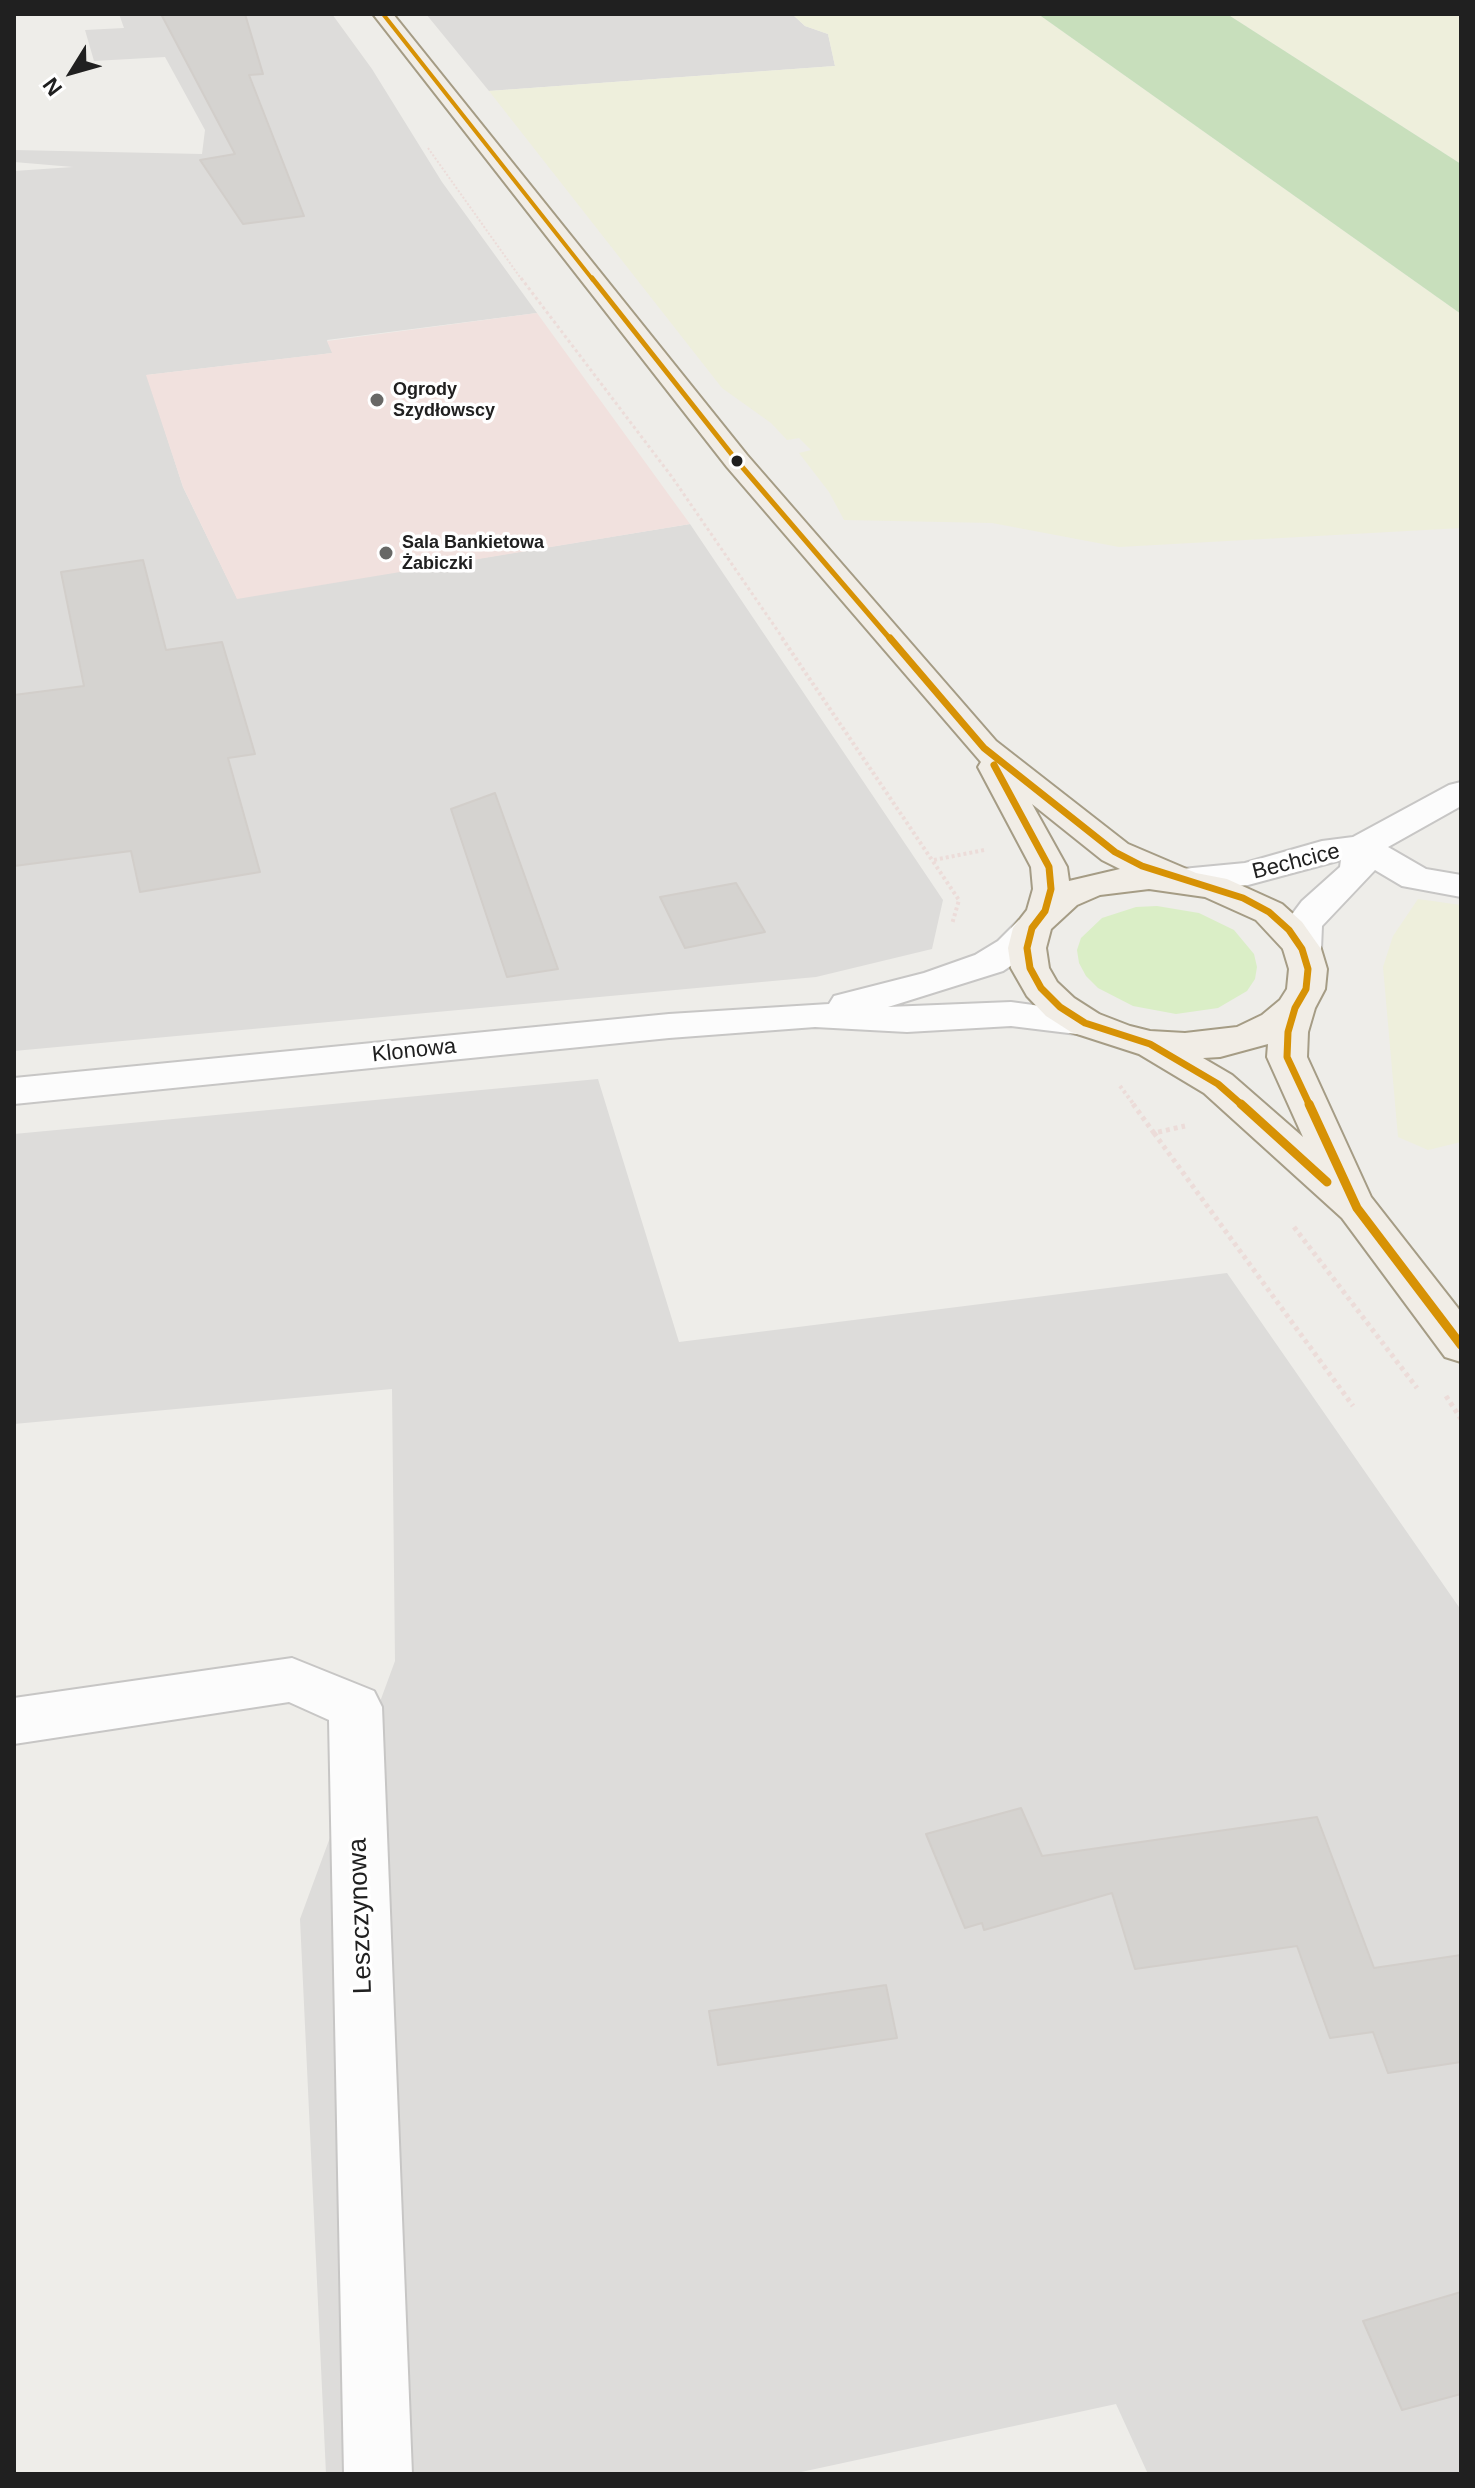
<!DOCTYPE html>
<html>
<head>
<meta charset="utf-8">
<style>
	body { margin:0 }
	#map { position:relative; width:1475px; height:2488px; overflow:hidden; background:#eeede9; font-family:Helvetica,sans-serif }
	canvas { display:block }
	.frame { position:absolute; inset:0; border:16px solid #202020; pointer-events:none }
	.north { position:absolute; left:32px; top:32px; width:80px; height:80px; -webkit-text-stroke:6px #fff; paint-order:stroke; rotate:233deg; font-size:22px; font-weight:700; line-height:32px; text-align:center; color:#202020 }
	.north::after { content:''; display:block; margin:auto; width:28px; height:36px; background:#202020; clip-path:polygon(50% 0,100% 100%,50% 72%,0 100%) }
</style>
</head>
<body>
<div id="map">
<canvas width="1475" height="2488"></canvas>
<div class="frame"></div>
<div class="north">N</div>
</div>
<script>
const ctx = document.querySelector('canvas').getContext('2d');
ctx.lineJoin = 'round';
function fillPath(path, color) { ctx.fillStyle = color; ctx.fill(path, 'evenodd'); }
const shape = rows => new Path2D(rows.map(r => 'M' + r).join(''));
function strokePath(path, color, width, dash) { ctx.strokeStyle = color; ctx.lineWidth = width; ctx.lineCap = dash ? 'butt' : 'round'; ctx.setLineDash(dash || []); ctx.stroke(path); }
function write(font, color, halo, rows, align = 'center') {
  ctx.font = font + ' Helvetica,sans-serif'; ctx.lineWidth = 7; ctx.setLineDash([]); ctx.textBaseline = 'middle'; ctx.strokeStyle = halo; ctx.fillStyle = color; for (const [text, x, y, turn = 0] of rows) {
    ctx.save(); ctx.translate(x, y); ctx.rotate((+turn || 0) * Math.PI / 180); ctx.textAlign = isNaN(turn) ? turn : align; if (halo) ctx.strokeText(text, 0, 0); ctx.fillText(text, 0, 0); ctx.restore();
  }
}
fillPath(shape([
	[119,14,332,14,372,69,442,182,537,313,327,340,333,353,147,375,183,487,237,598,690,524,943,900,932,949,816,977,14,1051,14,171,73,167,14,162,14,150,202,154,205,130,165,57,94,61,85,30,124,28],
	[426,14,792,14,805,26,828,34,835,66,489,91],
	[598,1079,679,1342,1227,1273,1461,1610,1461,2474,1148,2474,1116,2404,792,2474,326,2474,300,1919,395,1661,392,1389,14,1424,14,1134]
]), '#dddcda');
fillPath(shape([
	[537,313,690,524,237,599,183,487,146,375,332,353,327,341]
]), '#f1e1de');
fillPath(shape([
	[792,14,1038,14,1461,314,1461,528,1119,547,992,523,844,520,829,492,799,453,811,450,799,438,787,440,771,423,722,388,489,91,835,66,828,34,805,26],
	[1227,14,1461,14,1461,164],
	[1418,899,1461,905,1461,1142,1428,1150,1398,1137,1383,967,1393,936]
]), '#eeefdc');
fillPath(shape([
	[1157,906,1199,913,1234,930,1254,954,1257,967,1255,979,1247,991,1218,1008,1176,1014,1133,1006,1098,988,1086,976,1079,963,1077,950,1081,938,1102,918,1136,907]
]), '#daeec6');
fillPath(shape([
	[1038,14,1227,14,1461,164,1461,314]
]), '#c8dfbc');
const building = shape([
	[161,14,245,14,263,74,249,75,304,216,243,224,200,160,235,154,161,14],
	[143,560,166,650,222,642,255,754,228,758,260,872,140,892,131,851,14,866,14,695,84,686,61,572,143,560],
	[495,793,558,969,507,977,451,809,495,793],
	[736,883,765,932,685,948,660,897,736,883],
	[1021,1808,1042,1856,1317,1817,1374,1968,1461,1955,1461,2062,1388,2073,1373,2032,1330,2038,1297,1946,1135,1969,1112,1893,984,1930,982,1923,965,1928,926,1834,1021,1808],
	[886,1985,897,2038,718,2065,709,2011,886,1985],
	[1461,2292,1461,2394,1402,2410,1363,2321,1461,2292]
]);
fillPath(building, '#d5d3d0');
strokePath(building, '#d2ceca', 2);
const minor = shape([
	[1461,782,1461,806,1388,847,1426,869,1461,875,1461,897,1402,886,1375,870,1322,926,1321,949,1315,957,1302,960,1289,957,1283,949,1284,925,1302,901,1340,867,1341,860,1248,885,1182,891,1169,888,1164,880,1169,872,1182,869,1245,863,1322,841,1353,837,1449,785,1461,782],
	[1032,917,1045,920,1051,928,1024,957,1003,971,888,1007,1011,1002,1099,1014,1105,1023,1099,1032,1085,1035,1011,1026,907,1032,815,1027,669,1038,14,1104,14,1078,669,1014,829,1004,834,996,924,973,975,955,998,941,1019,920,1032,917],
	[292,1658,374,1691,382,1707,412,2474,344,2474,329,1720,289,1702,14,1744,14,1698,292,1658]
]);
const major = shape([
	[373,14,393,14,747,455,996,741,1128,844,1196,873,1227,879,1282,904,1302,922,1321,949,1327,969,1325,989,1315,1008,1308,1032,1307,1057,1371,1197,1461,1312,1461,1362,1445,1357,1342,1218,1204,1093,1139,1054,1071,1032,1046,1016,1027,996,1011,968,1008,948,1013,928,1027,910,1033,889,1031,867,978,767,981,762,727,467,373,14],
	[1032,804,1102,860,1120,869,1069,881,1067,867,1032,804],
	[1149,889,1205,897,1256,920,1283,949,1289,969,1287,989,1280,1000,1262,1015,1237,1027,1185,1033,1150,1031,1130,1026,1099,1014,1074,998,1057,982,1049,968,1046,948,1051,929,1077,905,1100,895,1149,889],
	[1268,1044,1267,1057,1303,1137,1232,1075,1203,1058,1220,1057,1268,1044]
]);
strokePath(minor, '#c7c6c5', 4);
strokePath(major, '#a59c85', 4);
strokePath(shape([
	[428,148,522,280]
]), '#ecdcd9', 2, [2, 2]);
strokePath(shape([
	[521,278,672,477,784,640]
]), '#ecdcd9', 3, [3, 3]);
strokePath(shape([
	[782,638,959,900,952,924],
	[934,860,984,850],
	[1120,1086,1135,1106]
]), '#ecdcd9', 4, [3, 3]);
strokePath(shape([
	[1133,1104,1154,1133,1185,1126],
	[1154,1133,1353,1406],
	[1294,1227,1417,1388],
	[1446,1396,1461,1419]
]), '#ecdcd9', 5, [4, 4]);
fillPath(minor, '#fcfcfc');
fillPath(major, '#f1ede6');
strokePath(shape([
	[383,14,593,280]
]), '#d79205', 4);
strokePath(shape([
	[592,278,737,461,891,640]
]), '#d79205', 5);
strokePath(shape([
	[890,638,984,748,1115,852,1142,866,1243,898,1269,912,1289,930,1302,949,1308,969,1306,989,1295,1008,1288,1032,1287,1057,1310,1106],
	[994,765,1049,867,1051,889,1045,911,1032,928,1027,948,1030,968,1041,988,1060,1007,1085,1023,1150,1044,1218,1084,1243,1106]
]), '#d79205', 7);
strokePath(shape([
	[1241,1104,1327,1182],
	[1309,1104,1357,1208,1461,1345]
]), '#d79205', 9);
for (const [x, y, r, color] of [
	[377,400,8,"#686866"],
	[737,461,7,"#202020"],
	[386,553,8,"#686866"]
]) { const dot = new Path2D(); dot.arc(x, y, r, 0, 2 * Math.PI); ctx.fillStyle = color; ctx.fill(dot); strokePath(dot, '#fff', 3); }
write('bold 18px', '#202020', '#fff', [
	["Ogrody",393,390],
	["Szydłowscy",393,411],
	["Sala Bankietowa",402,543],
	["Żabiczki",402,564]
], 'left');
write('22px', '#202020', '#fff', [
	["Bechcice",1296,862,-14],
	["Klonowa",414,1051,-6]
]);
write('26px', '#202020', '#fff', [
	["Leszczynowa",361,1916,-92]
]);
</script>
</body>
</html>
